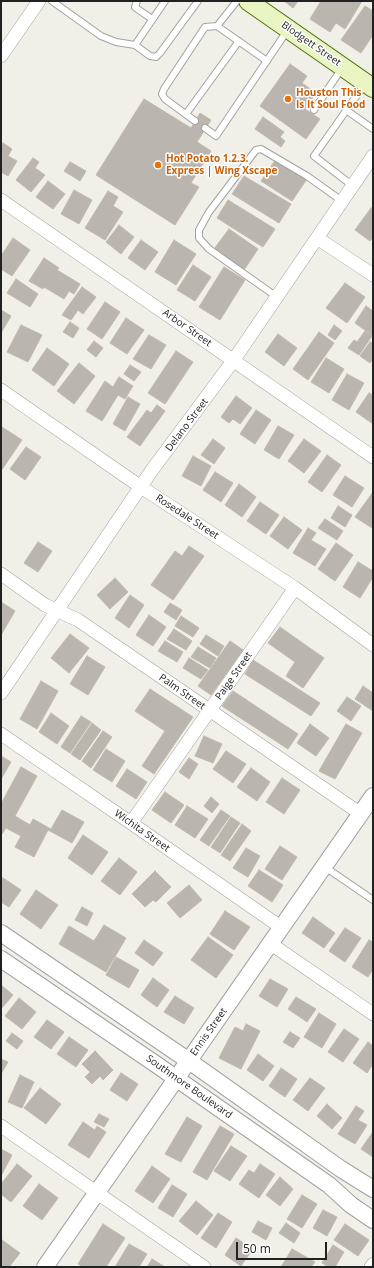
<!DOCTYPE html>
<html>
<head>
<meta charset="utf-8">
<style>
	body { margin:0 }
	#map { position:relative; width:374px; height:1268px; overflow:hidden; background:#f0efe8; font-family:"Open Sans",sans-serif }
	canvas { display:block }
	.frame { position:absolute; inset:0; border:2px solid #212121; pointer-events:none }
	.scale { position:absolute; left:236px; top:1242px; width:91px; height:18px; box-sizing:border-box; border:2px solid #212121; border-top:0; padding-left:5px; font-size:12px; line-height:14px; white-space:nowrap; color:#212121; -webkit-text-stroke:3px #fff; paint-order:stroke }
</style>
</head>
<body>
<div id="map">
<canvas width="374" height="1268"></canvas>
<div class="frame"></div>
<div class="scale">50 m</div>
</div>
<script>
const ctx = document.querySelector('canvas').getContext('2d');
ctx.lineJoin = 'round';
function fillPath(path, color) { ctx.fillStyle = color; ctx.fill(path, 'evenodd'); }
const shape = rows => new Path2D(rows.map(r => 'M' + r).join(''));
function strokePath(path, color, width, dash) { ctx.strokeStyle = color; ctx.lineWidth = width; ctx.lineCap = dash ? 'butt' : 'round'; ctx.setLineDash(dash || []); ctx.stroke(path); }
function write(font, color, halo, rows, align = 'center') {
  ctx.font = font + ' "Open Sans",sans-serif'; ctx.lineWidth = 3; ctx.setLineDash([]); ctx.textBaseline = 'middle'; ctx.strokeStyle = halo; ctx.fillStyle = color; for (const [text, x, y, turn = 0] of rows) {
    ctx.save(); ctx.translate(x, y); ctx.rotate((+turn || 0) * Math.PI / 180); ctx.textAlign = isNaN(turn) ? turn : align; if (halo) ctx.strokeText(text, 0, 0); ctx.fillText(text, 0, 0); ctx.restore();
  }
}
const building = shape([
	[284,1,298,1,293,8,284,1],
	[321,1,362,1,345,29,336,23,330,32,310,19,321,1],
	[365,6,373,11,373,35,361,53,341,40,365,6],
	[290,64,307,76,302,83,316,93,305,109,320,119,306,139,260,106,290,64],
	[144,99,191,128,200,113,211,120,197,142,211,151,191,183,199,187,175,225,96,175,144,99],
	[263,117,284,132,280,137,285,141,281,147,255,129,263,117],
	[3,143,12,149,8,156,17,161,8,176,1,172,1,147,3,143],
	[33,158,39,162,35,168,45,175,31,192,16,180,33,158],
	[276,159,307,179,292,201,261,181,276,159],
	[70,162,86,171,80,181,64,171,70,162],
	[244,176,291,204,279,223,232,194,244,176],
	[48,181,65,194,53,209,36,197,48,181],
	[74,190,92,200,79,224,61,214,74,190],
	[108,191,118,197,113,206,123,212,105,240,85,228,108,191],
	[228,200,275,229,263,247,217,218,228,200],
	[371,208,373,209,373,237,370,241,355,230,371,208],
	[119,225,134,237,121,254,106,242,119,225],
	[229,229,258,249,244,270,214,249,229,229],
	[13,238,30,250,12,276,1,269,1,256,13,238],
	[141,240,158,252,145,270,128,258,141,240],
	[174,240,196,254,176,285,155,272,174,240],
	[44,258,59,268,57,270,80,284,74,294,69,291,64,299,44,287,43,289,29,281,44,258],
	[193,265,211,277,195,301,177,290,193,265],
	[224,267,245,280,220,320,199,307,224,267],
	[16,279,38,294,30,307,7,293,16,279],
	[345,283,365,297,347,323,326,308,345,283],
	[82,287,96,297,83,314,78,310,71,320,62,315,82,287],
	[105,302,120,312,102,339,87,329,105,302],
	[366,306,373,311,373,336,355,323,366,306],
	[1,310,11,316,1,333,1,310],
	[126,318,144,330,127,354,110,343,126,318],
	[70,322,79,328,73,338,63,332,70,322],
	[21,325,42,335,28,362,7,352,21,325],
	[334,325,342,331,335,340,328,335,334,325],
	[365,331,372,336,359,355,348,348,354,340,357,342,365,331],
	[319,332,334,343,308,380,293,369,319,332],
	[278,334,297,348,284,366,265,352,278,334],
	[149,335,166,345,151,369,133,359,149,335],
	[94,341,103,348,96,357,87,350,94,341],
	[370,342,373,343,373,358,370,363,360,356,370,342],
	[47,348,69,364,54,386,32,370,47,348],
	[176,351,193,362,165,404,148,393,176,351],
	[326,358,344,369,329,393,311,382,326,358],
	[79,363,95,376,74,404,57,391,79,363],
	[130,365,141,372,134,381,124,374,130,365],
	[347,374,364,383,349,410,332,400,347,374],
	[119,377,133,386,125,399,118,395,102,421,86,411,105,381,113,387,119,377],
	[369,393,373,395,373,424,356,412,369,393],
	[236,396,252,408,240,424,233,419,229,423,221,417,236,396],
	[128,397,140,404,125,431,113,424,128,397],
	[157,405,165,411,140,446,127,437,147,410,151,413,157,405],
	[256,410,271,420,255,444,240,434,256,410],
	[278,426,294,435,279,459,264,450,278,426],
	[2,427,22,440,1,471,1,428,2,427],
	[213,439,225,448,214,464,201,455,213,439],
	[304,439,321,451,304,473,288,461,304,439],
	[26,447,41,457,25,480,10,469,26,447],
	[327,455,341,465,322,492,308,482,327,455],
	[193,456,211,466,201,486,182,476,193,456],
	[215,472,233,483,221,502,203,490,215,472],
	[345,476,364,488,352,507,333,495,345,476],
	[239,484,256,497,242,517,225,505,239,484],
	[373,492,373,526,372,528,355,517,373,492],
	[260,502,279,515,266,534,247,521,260,502],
	[338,506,352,515,345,527,331,518,338,506],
	[284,517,302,530,288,549,270,536,284,517],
	[325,519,343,531,337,540,318,528,325,519],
	[308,528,316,533,311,540,326,549,315,566,293,553,308,528],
	[38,542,52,551,38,572,24,563,38,542],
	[336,543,353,555,335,581,318,569,336,543],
	[189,546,204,556,173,600,151,585,175,551,182,556,189,546],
	[358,562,373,571,373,577,360,598,343,587,358,562],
	[115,578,128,592,110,609,97,595,115,578],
	[130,595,144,605,129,628,115,618,130,595],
	[1,602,15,611,1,635,1,602],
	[170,603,182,610,176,620,164,612,170,603],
	[149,615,166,627,153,646,136,635,149,615],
	[181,616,199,628,193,637,175,626,181,616],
	[280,627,324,658,303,688,286,676,295,662,268,643,280,627],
	[174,629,192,641,186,650,167,639,174,629],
	[70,634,89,648,69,673,51,658,70,634],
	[206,635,224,646,218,656,200,644,206,635],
	[165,641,183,652,177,662,158,651,165,641],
	[230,641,243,650,211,695,198,686,230,641],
	[198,647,216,658,210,668,191,657,198,647],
	[87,656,105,667,88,695,70,684,87,656],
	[189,658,208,670,201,679,183,668,189,658],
	[253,660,320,703,311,716,245,674,253,660],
	[41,681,58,691,37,729,20,719,41,681],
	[363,686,373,693,373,711,355,699,363,686],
	[150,689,193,717,154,774,142,766,165,731,135,711,150,689],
	[233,691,298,734,288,749,222,706,233,691],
	[347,697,361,706,351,721,337,711,347,697],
	[51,713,69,726,57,744,39,732,51,713],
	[81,716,91,722,70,753,61,747,81,716],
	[92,723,101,730,80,760,71,754,92,723],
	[310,724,329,738,316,756,297,743,310,724],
	[346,724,362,733,335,779,319,771,346,724],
	[103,731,112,737,91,768,82,761,103,731],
	[204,736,222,744,213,763,195,756,204,736],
	[106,749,125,761,112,782,93,770,106,749],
	[226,751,246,764,233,783,213,769,226,751],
	[1,756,11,762,1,779,1,756],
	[189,758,198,764,189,779,179,772,189,758],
	[21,767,37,776,15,816,30,825,33,819,51,829,62,810,84,822,72,843,48,830,34,857,15,847,21,836,6,828,2,834,1,834,1,804,21,767],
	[251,768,270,782,257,801,237,787,251,768],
	[127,769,147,782,136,799,116,786,127,769],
	[282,778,300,790,284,814,266,802,282,778],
	[165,792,184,805,171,823,152,810,165,792],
	[211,797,219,804,212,813,204,806,211,797],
	[187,806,208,819,195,838,175,825,187,806],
	[221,810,230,816,209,846,200,840,221,810],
	[231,817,240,823,220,853,211,847,231,817],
	[242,824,251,831,230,861,221,855,242,824],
	[83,835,108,852,92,875,68,858,83,835],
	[280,846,297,857,282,880,265,869,280,846],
	[246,848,260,856,248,877,233,868,246,848],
	[119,858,137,872,120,895,101,881,119,858],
	[259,870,283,885,272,902,248,886,259,870],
	[155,871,171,887,156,902,153,900,145,907,132,894,155,871],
	[3,878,21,890,9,907,1,902,1,881,3,878],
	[189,885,202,900,180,918,167,903,189,885],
	[36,890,58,905,41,929,20,914,36,890],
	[82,907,93,913,87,926,75,920,82,907],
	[225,911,250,927,234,950,210,934,225,911],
	[313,917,335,933,324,948,302,933,313,917],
	[104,925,126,938,106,972,59,944,69,926,94,941,104,925],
	[345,928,361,938,345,962,329,951,345,928],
	[208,937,233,955,216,978,191,960,208,937],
	[144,940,163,953,153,966,135,953,144,940],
	[369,940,373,942,373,969,368,977,352,967,369,940],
	[116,957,139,970,129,988,106,975,116,957],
	[153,978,169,990,157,1007,141,995,153,978],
	[270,979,288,989,277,1007,259,996,270,979],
	[1,985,13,995,1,1009,1,985],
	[175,996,194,1008,184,1024,164,1012,175,996],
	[296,997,316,1009,307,1022,288,1009,296,997],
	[19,998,36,1012,22,1029,5,1016,19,998],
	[319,1013,336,1024,322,1048,304,1037,319,1013],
	[47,1020,64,1032,51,1049,34,1037,47,1020],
	[246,1024,260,1031,241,1069,219,1058,235,1027,243,1031,246,1024],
	[344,1029,359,1039,343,1062,328,1052,344,1029],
	[290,1032,300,1038,293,1048,283,1042,290,1032],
	[12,1033,23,1041,17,1049,6,1041,12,1033],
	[69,1037,88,1050,76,1067,57,1054,69,1037],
	[368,1042,373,1046,373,1064,367,1073,353,1063,368,1042],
	[95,1051,113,1070,103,1080,100,1076,92,1084,85,1077,90,1072,82,1064,95,1051],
	[258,1054,274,1066,263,1081,247,1070,258,1054],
	[1,1059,8,1062,1,1074,1,1059],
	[281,1068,297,1079,285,1097,269,1086,281,1068],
	[121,1073,138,1084,127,1101,110,1090,121,1073],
	[20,1075,34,1082,22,1108,8,1102,20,1075],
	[310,1078,325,1088,308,1111,293,1100,310,1078],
	[40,1088,61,1104,46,1124,24,1108,40,1088],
	[327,1104,342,1118,332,1129,317,1116,327,1104],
	[356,1106,364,1111,358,1120,367,1125,355,1144,338,1134,356,1106],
	[99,1114,109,1119,104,1127,94,1122,99,1114],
	[187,1117,202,1126,181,1162,165,1154,187,1117],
	[83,1122,95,1130,97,1126,106,1132,89,1158,68,1145,83,1122],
	[220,1126,234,1134,207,1180,193,1172,220,1126],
	[372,1133,373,1134,373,1157,361,1149,372,1133],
	[231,1146,247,1156,230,1181,214,1171,231,1146],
	[1,1149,12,1155,1,1176,1,1149],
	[17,1164,32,1176,11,1202,1,1194,1,1184,17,1164],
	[260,1164,275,1174,259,1198,239,1184,249,1170,254,1173,260,1164],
	[152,1166,170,1179,153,1203,135,1191,152,1166],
	[280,1177,293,1189,280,1206,266,1195,280,1177],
	[39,1184,58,1198,42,1220,23,1206,39,1184],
	[172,1185,187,1194,173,1217,158,1208,172,1185],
	[302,1195,317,1204,302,1228,287,1219,302,1195],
	[196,1201,213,1215,197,1235,179,1221,196,1201],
	[323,1210,337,1217,327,1236,313,1228,323,1210],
	[218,1213,232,1222,216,1248,201,1238,218,1213],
	[258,1221,272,1228,266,1240,252,1232,258,1221],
	[286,1223,300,1233,294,1243,279,1233,286,1223],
	[103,1224,125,1238,106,1267,83,1267,78,1264,103,1224],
	[345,1224,369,1240,358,1256,334,1240,345,1224],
	[236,1238,253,1249,241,1266,225,1255,236,1238],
	[2,1240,20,1253,9,1267,3,1267,1,1265,1,1242,2,1240],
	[129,1244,147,1254,139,1267,115,1267,129,1244],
	[333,1245,344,1252,335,1267,329,1267,322,1263,333,1245],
	[292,1249,315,1262,311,1267,281,1267,292,1249],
	[152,1259,165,1267,147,1267,152,1259]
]);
fillPath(building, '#bab5ae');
strokePath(building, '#c1b9ac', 1);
const service = shape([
	[52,1,101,36,116,42,135,45,150,56,156,57,160,53,198,1],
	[137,1,135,7,136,8,152,19],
	[217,26,237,1],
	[135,45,165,1],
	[314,110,342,68],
	[346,110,373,129],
	[186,114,239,41],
	[195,121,165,99,162,94,164,89,205,27,217,26,267,61],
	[205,128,216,136,287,31],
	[353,186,314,156,365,84],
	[277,297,209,249,199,238,199,230,209,212,256,150,261,149,307,176,342,201],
	[325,867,373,900]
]);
const minor = shape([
	[1,56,39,1],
	[1,200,373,457],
	[317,238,373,275],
	[1,390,141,487,295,588,373,645],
	[1,574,45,605,78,620,361,814],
	[1,693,152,470,233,361,373,156],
	[1,734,131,823,282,928],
	[131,823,295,588],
	[271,944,373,1014],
	[1,1126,204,1267],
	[371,1267,373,1264]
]);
const tertiary = shape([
	[1,933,189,1061,341,1169,373,1189],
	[1,959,157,1065,329,1185,351,1205,373,1220],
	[45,1267,373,796]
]);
const secondary = shape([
	[248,1,373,88]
]);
strokePath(service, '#a2a2a2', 8);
strokePath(minor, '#a2a2a2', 14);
strokePath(tertiary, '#a2a2a2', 18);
strokePath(secondary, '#53700f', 20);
strokePath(service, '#fff', 6);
strokePath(minor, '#fff', 13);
strokePath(tertiary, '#fff', 16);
strokePath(secondary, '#e8f4c2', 18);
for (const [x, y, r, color] of [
	[288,99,4,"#e8710a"],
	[158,165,4,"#e8710a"]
]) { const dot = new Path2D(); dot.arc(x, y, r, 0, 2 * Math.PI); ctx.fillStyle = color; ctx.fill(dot); strokePath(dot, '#fff', 1.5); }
write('10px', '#212121', '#fff', [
	["Blodgett Street",311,44,35],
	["Arbor Street",187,328,35],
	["Delano Street",187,425,-53],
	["Rosedale Street",187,517,33],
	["Paige Street",234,676,-55],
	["Palm Street",182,692,35],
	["Wichita Street",142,831,35],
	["Ennis Street",209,1032,-55],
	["Southmore Boulevard",189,1087,35]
]);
write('bold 10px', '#c56008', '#fff', [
	["Houston This",296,93],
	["Is It Soul Food",296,105],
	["Hot Potato 1.2.3.",166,159],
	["Express | Wing Xscape",166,171]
], 'left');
</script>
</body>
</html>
